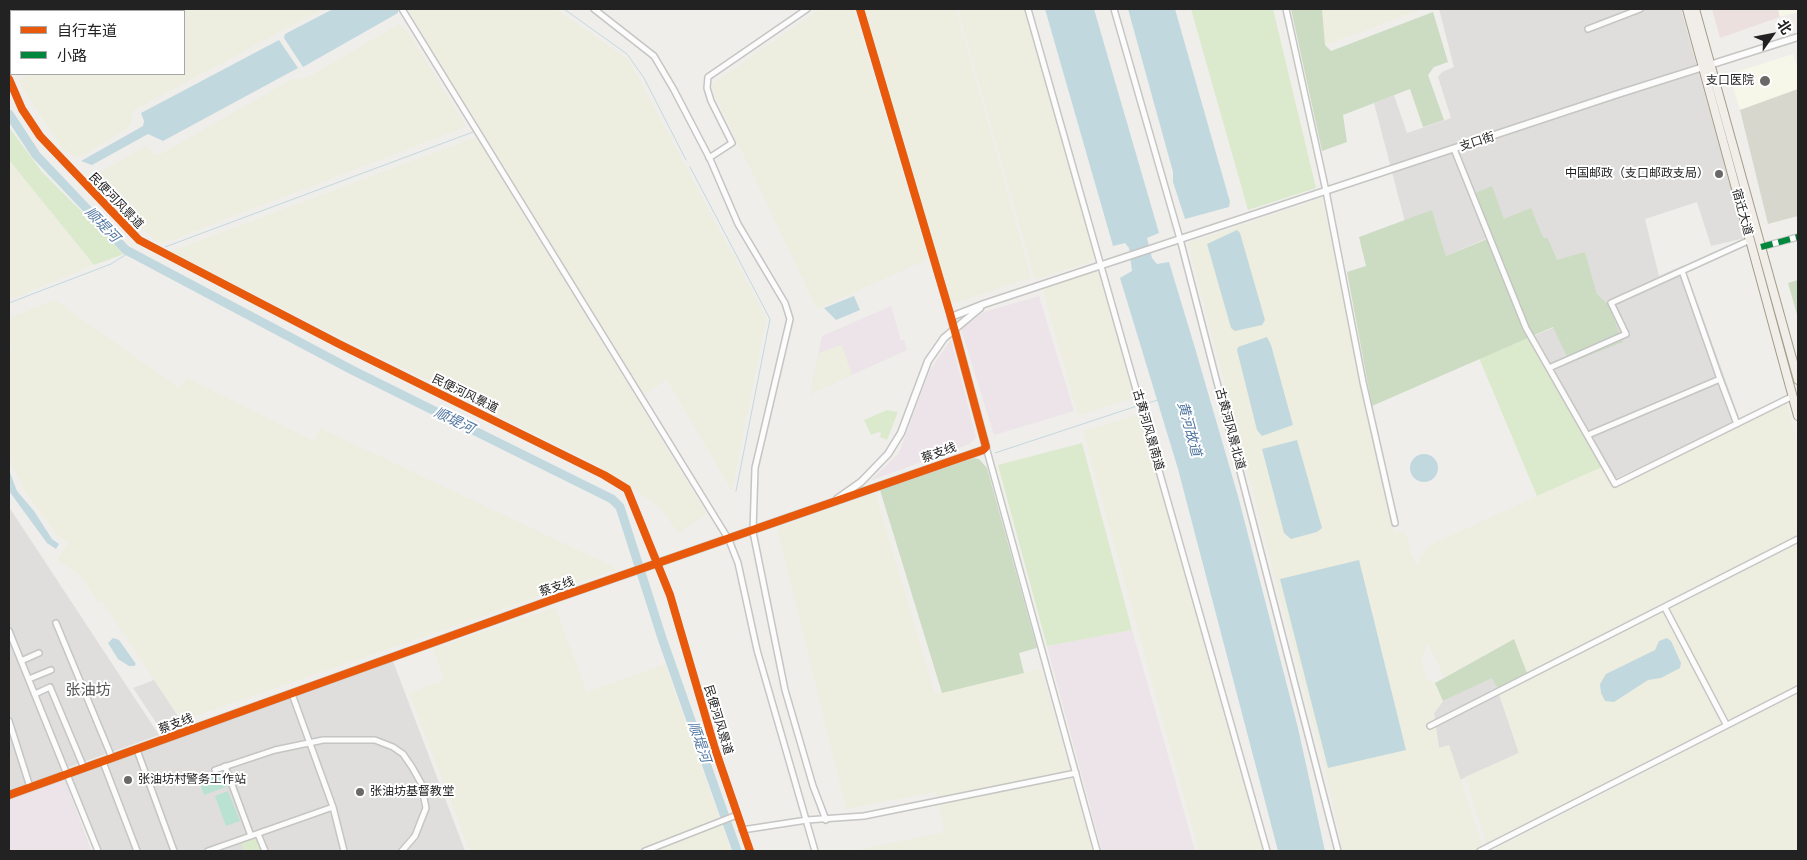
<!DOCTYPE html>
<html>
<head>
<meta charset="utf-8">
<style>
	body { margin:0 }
	#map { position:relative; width:1807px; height:860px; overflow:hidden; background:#efeeeb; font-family:"PT Sans Narrow","Noto Sans SC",sans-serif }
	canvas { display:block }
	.frame { position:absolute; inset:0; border:10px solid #222; pointer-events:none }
	.legend { position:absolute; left:10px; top:10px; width:175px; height:65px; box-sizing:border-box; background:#fff; border:1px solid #a7a7a7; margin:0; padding:6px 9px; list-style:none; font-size:15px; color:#222 }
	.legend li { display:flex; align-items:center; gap:10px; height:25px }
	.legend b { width:25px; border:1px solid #a7a7a7 }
	.north { position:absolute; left:1747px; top:10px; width:50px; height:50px; -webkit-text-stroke:4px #fff; paint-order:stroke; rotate:57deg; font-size:14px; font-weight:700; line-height:20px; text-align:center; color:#222 }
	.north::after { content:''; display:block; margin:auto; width:18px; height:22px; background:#222; clip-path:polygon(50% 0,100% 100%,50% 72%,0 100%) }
</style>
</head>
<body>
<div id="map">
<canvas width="1807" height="860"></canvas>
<div class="frame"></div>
<ul class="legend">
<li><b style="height:6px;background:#e8590c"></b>自行车道</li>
<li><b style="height:6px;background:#00873e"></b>小路</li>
</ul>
<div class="north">北</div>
</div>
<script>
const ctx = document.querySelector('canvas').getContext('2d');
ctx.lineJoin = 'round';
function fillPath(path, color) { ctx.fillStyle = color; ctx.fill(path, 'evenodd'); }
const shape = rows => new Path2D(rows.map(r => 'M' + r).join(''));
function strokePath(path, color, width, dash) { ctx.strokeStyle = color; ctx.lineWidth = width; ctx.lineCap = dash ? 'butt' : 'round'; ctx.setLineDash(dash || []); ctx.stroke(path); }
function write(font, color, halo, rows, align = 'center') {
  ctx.font = font + ' "PT Sans Narrow","Noto Sans SC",sans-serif'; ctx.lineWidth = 4; ctx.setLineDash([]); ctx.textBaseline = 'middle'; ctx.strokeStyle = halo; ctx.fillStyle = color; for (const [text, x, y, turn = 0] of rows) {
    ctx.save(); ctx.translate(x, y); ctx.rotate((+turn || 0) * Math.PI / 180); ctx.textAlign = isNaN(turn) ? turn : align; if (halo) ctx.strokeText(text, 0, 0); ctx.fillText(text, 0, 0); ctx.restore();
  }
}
fillPath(shape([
	[1439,9,1681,9,1745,238,1711,246,1697,202,1645,219,1659,276,1684,265,1740,420,1615,479,1534,336,1608,304,1597,294,1585,253,1557,261,1548,238,1543,237,1531,209,1504,220,1491,187,1475,193,1492,236,1446,256,1432,210,1405,222,1374,103,1394,95,1407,133,1451,118,1438,77,1442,72,1454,67],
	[9,507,159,735,61,770,91,851,9,851],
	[391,656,465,851,98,851,70,778],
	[1493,677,1519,753,1460,780,1449,746,1439,748,1434,713,1443,701]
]), '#dfdedc');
fillPath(shape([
	[1712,9,1778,9,1780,17,1720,38]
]), '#ece0de');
fillPath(shape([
	[1039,296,1074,411,994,435,961,329,984,312],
	[891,306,901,341,904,340,907,350,810,394,822,336],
	[951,340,976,437,970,444,870,481,899,453,930,370],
	[1132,630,1168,755,1195,851,1102,851,1047,646],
	[64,779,91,851,9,851,9,800]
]), '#ece4e8');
fillPath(shape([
	[1778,9,1798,9,1798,12,1780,17],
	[1793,54,1798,68,1798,89,1740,110,1729,74]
]), '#f6f6e9');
fillPath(shape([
	[1798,89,1798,216,1768,224,1740,110]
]), '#d8d7cd');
fillPath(shape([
	[118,9,323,9,136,109,132,112,133,118,128,128,81,157,75,157,61,147,21,86,20,80,29,74,184,74,184,11,114,11],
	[407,9,556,9,629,60,765,315,766,320,732,491,667,380,644,394],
	[820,9,853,9,927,255,926,260,817,309,712,89,712,84],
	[863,9,956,9,1031,278,951,304],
	[958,9,1025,9,1095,258,1092,261,1038,279,1034,276],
	[1322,9,1423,9,1325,45],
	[399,24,407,30,461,118,465,127,164,243,158,242,130,219,88,179,144,147,147,146,156,155,161,154,292,79,302,79,312,75],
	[476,137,707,514,679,533,657,505,592,462,169,252],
	[9,160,94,265,9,300],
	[1322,198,1394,534,1405,531,1411,554,1419,567,1420,557,1430,545,1537,496,1602,467,1614,488,1786,402,1798,446,1798,535,1527,673,1514,639,1444,677,1428,643,1421,661,1426,679,1435,683,1443,701,1434,713,1438,748,1449,745,1483,847,1474,851,1343,851,1326,773,1188,243],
	[1100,269,1135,397,1078,416,1043,290,1046,287],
	[55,300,179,388,187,378,314,441,320,428,618,569,181,721,102,601,98,602,80,575,57,560,68,543,55,533,24,489,9,459,9,347,11,350,13,349,9,342,9,318],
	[842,345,852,375,810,394,819,353],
	[1141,414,1264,851,1199,851,1083,431],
	[875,493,935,694,1041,669,1093,851,862,851,861,849,944,832,936,792,846,809,777,528],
	[1798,543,1798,688,1487,845,1465,777,1519,753,1500,694],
	[555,607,587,692,665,664,731,851,470,851,409,693,444,680,433,649],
	[1798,694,1798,851,1491,851]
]), '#edeee0');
fillPath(shape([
	[1191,9,1273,9,1316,188,1248,210],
	[9,127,42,172,124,254,94,265,9,160],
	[1528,338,1602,467,1537,496,1479,358],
	[887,410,898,412,887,440,880,437,881,433,878,432,871,435,864,420],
	[1082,443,1132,630,1047,646,998,465],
	[256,837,262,851,243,851,241,842]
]), '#dbeacd');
fillPath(shape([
	[1291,9,1322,9,1325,45,1331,51,1433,12,1448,62,1434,67,1428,75,1444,120,1423,127,1410,89,1343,115,1347,142,1322,151],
	[1492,186,1504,219,1531,208,1543,237,1548,238,1557,260,1585,252,1597,294,1608,304,1623,342,1570,363,1553,327,1372,406,1347,272,1366,266,1359,237,1432,210,1446,256,1492,237,1475,193],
	[1798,280,1798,318,1788,283],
	[974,458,979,459,987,468,1037,648,1019,653,1024,673,942,693,880,490],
	[1514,639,1527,673,1497,688,1492,678,1443,701,1435,683]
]), '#cbdcc3');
fillPath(shape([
	[223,771,228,786,204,795,199,780],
	[228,791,240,821,226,826,215,796]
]), '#bae2d3');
fillPath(shape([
	[154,680,181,721,161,730,133,688]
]), '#e0dfde');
fillPath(shape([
	[9,9,83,9,79,11,11,11,11,61,9,62],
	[333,9,398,9,398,13,303,67,284,38,285,34],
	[1045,9,1094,9,1159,233,1147,238,1152,258,1157,264,1169,262,1195,348,1238,496,1298,728,1325,851,1278,851,1178,469,1120,278,1132,271,1129,248,1125,243,1113,246],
	[1128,9,1175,9,1230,202,1229,207,1185,219,1173,182,1173,172],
	[279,40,298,68,163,141,148,134,92,165,81,161,143,126,144,121,141,113],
	[1237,230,1240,233,1265,320,1262,325,1235,331,1231,328,1207,244],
	[854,296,860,310,836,320,824,308],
	[1267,337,1271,345,1293,425,1262,436,1257,430,1237,350,1238,347],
	[1297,440,1322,528,1317,532,1291,539,1284,533,1262,449],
	'1410 468a14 14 0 1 1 28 0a14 14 0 1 1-28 0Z',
	[9,470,17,491,34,511,52,539,59,544,56,549,47,543,9,491],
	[1359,560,1406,750,1328,768,1280,579],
	[113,638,119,640,136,664,134,666,129,666,118,659,108,643],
	[1667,638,1671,641,1681,663,1680,668,1661,678,1648,680,1614,702,1605,701,1601,693,1600,684,1606,674,1655,650,1659,641]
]), '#c2d8df');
strokePath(shape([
	[564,9,627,54,644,78,686,160],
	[690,167,770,319,736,491],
	[165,247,473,132],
	[9,303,111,264,130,252],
	[1144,404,1158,400],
	[995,453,1137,406]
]), '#c2d8df', 1);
strokePath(shape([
	[9,114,36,155,126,250,352,370,612,499,620,507,663,641,737,851]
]), '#c2d8df', 9);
const minor = shape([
	[402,9,729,540,738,563,757,650,815,851],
	[594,9,654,56,674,90,710,159,738,224,785,303,790,319,755,468,753,532,785,690,813,786,826,820],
	[860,9,951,317],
	[1028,9,1267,851],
	[1114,9,1180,239,1338,851],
	[1286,9,1326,191,1363,382,1395,523],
	[97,11,100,9],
	[1588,29,1640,9],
	[9,79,22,109,40,136,139,240,339,344,604,475,627,489,670,595,715,749,750,851],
	[1454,149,1526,328,1615,484,1793,396],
	[709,158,732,143,711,101,707,88,708,77,807,9],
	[1761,247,1798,237],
	[1682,271,1720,379],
	[1549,368,1626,334,1611,303,1750,240],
	[1588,435,1720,379,1737,424],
	[986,447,1097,851],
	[1665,608,1726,724],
	[56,623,112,758],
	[9,631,98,851],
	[21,661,39,653],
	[29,679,51,670],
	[35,694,50,687,84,768],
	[292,694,333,807,344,851],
	[9,721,30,787],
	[1430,726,1798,539],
	[137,750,174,851],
	[103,762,137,851],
	[225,766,251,836],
	[215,770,275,750,323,740,375,740,393,747,403,754,412,767,421,783,426,808,415,836,402,851],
	[742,830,807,820,864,816,1076,773],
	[258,834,265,851],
	[208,851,333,807],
	[645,851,737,815],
	[1480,851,1798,689]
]);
const tertiary = shape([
	[837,499,861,482,888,454,901,433,928,361,944,338,980,308],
	[9,795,554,599,983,450,986,447,951,317,984,304,1618,94,1798,37]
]);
const primary = shape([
	[1687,9,1798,416],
	[1695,9,1798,380]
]);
strokePath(minor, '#c5c5c3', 8);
strokePath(tertiary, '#c5c5c3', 9);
strokePath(primary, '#a49c89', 10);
strokePath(minor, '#fdfcfc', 5);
strokePath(tertiary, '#fdfcfc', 6);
strokePath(primary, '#f1ede8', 8);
strokePath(shape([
	[1761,247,1798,237]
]), '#00873e', 6, [12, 6]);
strokePath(shape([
	[9,79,22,109,40,136,139,240,339,344,604,475,627,489,670,595,715,749,750,851],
	[9,795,554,599,983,450,986,447,951,317,860,9]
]), '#e8590c', 8);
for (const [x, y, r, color] of [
	[1765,81,6,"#6a6968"],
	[1719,174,5,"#6a6968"],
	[128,780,5,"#6a6968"],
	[360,792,5,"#6a6968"]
]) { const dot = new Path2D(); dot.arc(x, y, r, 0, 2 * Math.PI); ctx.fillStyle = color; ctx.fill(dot); strokePath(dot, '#fff', 2); }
write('12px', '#222', '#fff', [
	["支口医院",1754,81],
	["中国邮政（支口邮政支局）",1709,174],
	["张油坊村警务工作站",138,780,"left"],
	["张油坊基督教堂",370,792,"left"]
], 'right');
write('12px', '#222', '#fff', [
	["支口街",1477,142,-18],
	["民便河风景道",116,201,46],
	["宿迁大道",1742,212,75],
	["民便河风景道",465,394,26],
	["古黄河风景北道",1230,429,75],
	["古黄河风景南道",1148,430,74],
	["蔡支线",939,453,-20],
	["蔡支线",557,587,-19],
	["民便河风景道",718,720,73],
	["蔡支线",176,724,-20]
]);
write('italic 14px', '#5277a2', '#fff', [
	["顺堤河",102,225,46],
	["顺堤河",454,421,26],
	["黄河故道",1189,429,75],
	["顺堤河",699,742,71]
]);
write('15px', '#555', '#fff', [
	["张油坊",88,691]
]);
</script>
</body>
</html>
